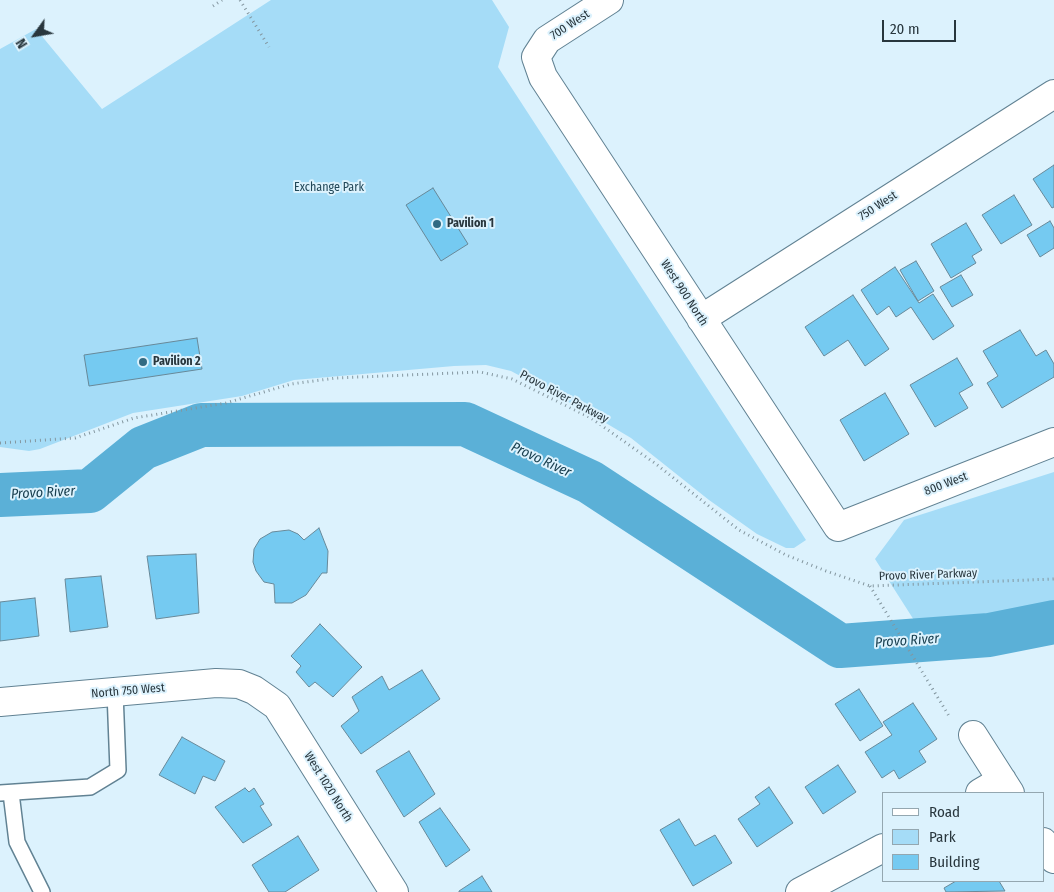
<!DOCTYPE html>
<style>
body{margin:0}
#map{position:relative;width:1054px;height:892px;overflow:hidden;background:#dcf2fd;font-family:"Fira Sans Condensed",sans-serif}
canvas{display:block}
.legend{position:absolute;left:882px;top:792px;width:162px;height:90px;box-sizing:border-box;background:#dcf2fd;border:1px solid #94a7b0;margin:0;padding:6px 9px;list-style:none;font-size:15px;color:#28363d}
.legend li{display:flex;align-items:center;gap:10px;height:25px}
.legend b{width:25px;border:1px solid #94a7b0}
.north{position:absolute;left:10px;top:10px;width:50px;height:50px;-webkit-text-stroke:4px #dcf2fd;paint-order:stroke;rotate:238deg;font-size:14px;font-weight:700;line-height:20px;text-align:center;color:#28363d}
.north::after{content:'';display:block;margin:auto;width:18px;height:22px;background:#28363d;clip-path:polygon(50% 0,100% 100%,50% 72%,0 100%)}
.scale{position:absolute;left:882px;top:20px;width:74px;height:22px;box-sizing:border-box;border:2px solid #28363d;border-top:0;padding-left:6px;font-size:15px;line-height:18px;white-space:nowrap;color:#28363d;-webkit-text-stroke:4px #dcf2fd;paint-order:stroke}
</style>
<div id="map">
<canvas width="1054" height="892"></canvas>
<ul class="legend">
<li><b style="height:6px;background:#fff"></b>Road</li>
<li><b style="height:14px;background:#a5dcf7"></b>Park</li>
<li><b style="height:14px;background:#75caf1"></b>Building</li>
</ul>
<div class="north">N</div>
<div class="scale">20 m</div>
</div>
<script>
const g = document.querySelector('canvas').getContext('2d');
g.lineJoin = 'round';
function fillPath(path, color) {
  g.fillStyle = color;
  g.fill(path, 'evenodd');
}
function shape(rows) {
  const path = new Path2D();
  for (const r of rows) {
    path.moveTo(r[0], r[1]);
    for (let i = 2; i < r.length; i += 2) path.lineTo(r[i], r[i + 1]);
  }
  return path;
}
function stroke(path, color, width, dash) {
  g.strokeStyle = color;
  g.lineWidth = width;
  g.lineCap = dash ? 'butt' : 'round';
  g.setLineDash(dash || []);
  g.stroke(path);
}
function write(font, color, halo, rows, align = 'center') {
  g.font = font + ' "Fira Sans Condensed",sans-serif';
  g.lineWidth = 4;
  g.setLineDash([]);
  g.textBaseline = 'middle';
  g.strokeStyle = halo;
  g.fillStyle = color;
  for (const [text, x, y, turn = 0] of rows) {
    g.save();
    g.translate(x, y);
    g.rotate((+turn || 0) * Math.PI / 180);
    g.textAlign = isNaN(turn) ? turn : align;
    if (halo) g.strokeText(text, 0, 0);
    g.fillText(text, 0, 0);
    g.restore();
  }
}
fillPath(shape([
 [271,0,492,0,509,27,498,67,806,540,794,548,786,548,757,534,709,500,631,438,589,413,511,371,486,365,454,366,294,380,242,396,133,413,40,449,29,451,0,447,0,49,36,29,102,109],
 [1054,472,1054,609,919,628,875,559,904,520]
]), '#a5dcf7');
stroke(shape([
 [0,495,90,491,143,448,201,425,465,424,590,482,840,646,989,635,1054,622]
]), '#5bb0d7', 44);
const building = shape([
 [1054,165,1054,207,1052,208,1033,179,1054,165],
 [433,188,468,244,441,261,406,205,433,188],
 [1014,195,1032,225,1001,244,982,215,1014,195],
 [1050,221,1054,228,1054,248,1040,257,1027,235,1050,221],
 [966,223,982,250,972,256,976,263,951,278,931,244,966,223],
 [916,261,934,291,918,301,900,270,916,261],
 [895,267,919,303,933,294,954,326,933,340,911,307,896,317,889,306,877,315,861,290,895,267],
 [961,275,973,295,952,307,940,287,961,275],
 [853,295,889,349,865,366,848,340,824,356,805,327,853,295],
 [1020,330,1036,356,1046,350,1054,364,1054,377,1002,408,987,383,998,376,983,351,1020,330],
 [197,338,202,369,89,386,84,355,197,338],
 [957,358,973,385,959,393,968,408,935,427,910,385,957,358],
 [885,393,909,434,864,461,840,420,885,393],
 [319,528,328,551,327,573,322,573,306,595,292,603,275,603,274,584,264,582,256,571,253,562,254,549,260,539,272,532,289,530,298,534,304,540,319,528],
 [196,554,199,613,156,619,147,556,196,554],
 [101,576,108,627,70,632,65,579,101,576],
 [35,598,39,636,0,641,0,602,35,598],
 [320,624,362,667,333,697,315,682,309,687,296,672,301,666,291,656,320,624],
 [422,670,440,699,361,754,341,726,359,711,352,697,382,676,389,690,422,670],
 [859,689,883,726,860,741,835,704,859,689],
 [913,703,937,739,919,751,926,762,899,779,894,770,882,778,865,752,892,735,883,722,913,703],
 [182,737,225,761,215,781,203,776,195,794,159,775,182,737],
 [409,751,435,794,404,817,376,771,409,751],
 [838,765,856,792,823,814,805,787,838,765],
 [769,787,793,823,757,847,738,819,760,804,755,797,769,787],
 [245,788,249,792,254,788,264,804,260,806,272,825,243,843,215,807,245,788],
 [440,808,470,850,446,867,419,822,440,808],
 [679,819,695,846,715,835,732,863,693,886,660,830,679,819],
 [298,836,319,870,285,892,269,892,252,865,298,836],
 [482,876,492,892,459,892,459,891,482,876],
 [956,881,999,881,1005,891,946,892,944,888,956,881]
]);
fillPath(building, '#75caf1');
stroke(building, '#688999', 1);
const service = shape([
 [0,793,90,787,118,770,115,692],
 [11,793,17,842,42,892]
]);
const minor = shape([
 [609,0,547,40,536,57,543,77,838,527,1054,442],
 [701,319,1054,94],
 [0,702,216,683,239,684,254,690,277,706,394,892],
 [973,735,1010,793],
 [980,793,1002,780],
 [1043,842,1054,859],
 [800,892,883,848]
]);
stroke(service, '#618293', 18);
stroke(minor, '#618293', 30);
stroke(shape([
 [240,0,269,47],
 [213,6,222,0],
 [0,443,75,438,134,418,226,403,291,384,336,378,480,372,512,379,591,418,656,464,739,530,786,555,826,571,870,586,1054,579],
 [870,586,949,716]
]), '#83969f', 3, [1, 4]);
stroke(service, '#fff', 15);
stroke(minor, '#fff', 28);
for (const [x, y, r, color] of [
 [437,224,5,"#316a83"],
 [143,362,5,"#316a83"]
]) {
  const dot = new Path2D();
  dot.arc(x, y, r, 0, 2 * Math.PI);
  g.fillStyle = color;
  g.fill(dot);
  stroke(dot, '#dcf2fd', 2);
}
write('12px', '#28363d', '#dcf2fd', [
 ["700 West",570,25,-33],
 ["750 West",878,206,-33],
 ["West 900 North",684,293,57],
 ["Provo River Parkway",564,397,28],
 ["800 West",946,484,-21],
 ["Provo River Parkway",928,575,-2],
 ["North 750 West",128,691,-5],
 ["West 1020 North",328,787,58]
]);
write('12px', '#214758', '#dcf2fd', [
 ["Exchange Park",329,188]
]);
write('bold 12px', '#28363d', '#dcf2fd', [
 ["Pavilion 1",447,224],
 ["Pavilion 2",153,362]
], 'left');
write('italic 14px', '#1a4050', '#dcf2fd', [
 ["Provo River",541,460,25],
 ["Provo River",43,493,-3],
 ["Provo River",907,641,-4]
]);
</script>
